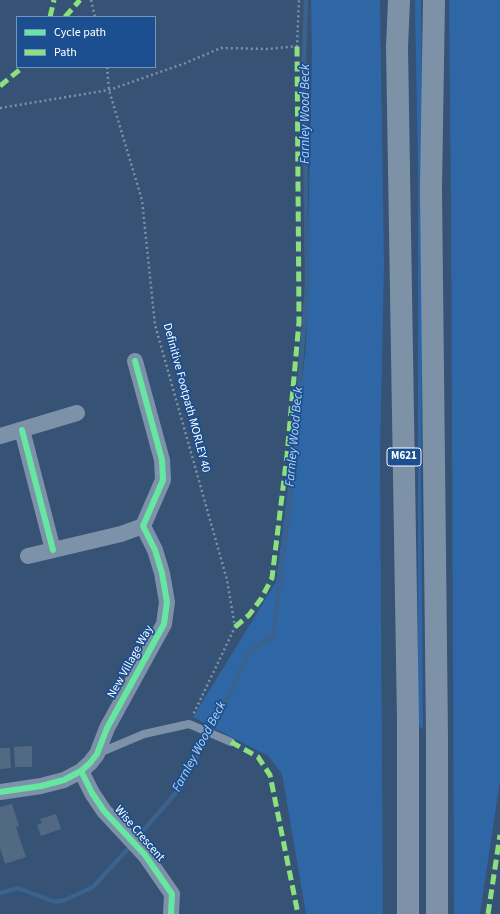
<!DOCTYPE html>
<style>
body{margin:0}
#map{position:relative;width:500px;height:914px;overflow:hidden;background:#365274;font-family:"Source Sans 3",sans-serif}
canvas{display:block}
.legend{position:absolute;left:16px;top:16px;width:140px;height:52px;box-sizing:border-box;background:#1b4f8f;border:1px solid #7695bc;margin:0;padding:5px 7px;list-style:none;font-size:12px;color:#fff}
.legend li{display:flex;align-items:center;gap:8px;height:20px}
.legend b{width:20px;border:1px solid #7695bc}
</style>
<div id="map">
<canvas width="500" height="914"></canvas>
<ul class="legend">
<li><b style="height:5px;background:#66e7a1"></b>Cycle path</li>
<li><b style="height:5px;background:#8de07e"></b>Path</li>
</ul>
</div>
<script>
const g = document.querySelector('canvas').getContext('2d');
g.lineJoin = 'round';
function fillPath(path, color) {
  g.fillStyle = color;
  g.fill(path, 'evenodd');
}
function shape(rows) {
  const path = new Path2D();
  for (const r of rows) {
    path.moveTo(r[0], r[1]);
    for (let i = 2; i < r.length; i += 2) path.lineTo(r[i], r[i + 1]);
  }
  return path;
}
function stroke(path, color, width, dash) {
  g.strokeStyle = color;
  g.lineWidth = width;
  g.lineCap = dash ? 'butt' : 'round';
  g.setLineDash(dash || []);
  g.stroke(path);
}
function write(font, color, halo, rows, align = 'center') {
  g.font = font + ' "Source Sans 3",sans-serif';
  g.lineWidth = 3.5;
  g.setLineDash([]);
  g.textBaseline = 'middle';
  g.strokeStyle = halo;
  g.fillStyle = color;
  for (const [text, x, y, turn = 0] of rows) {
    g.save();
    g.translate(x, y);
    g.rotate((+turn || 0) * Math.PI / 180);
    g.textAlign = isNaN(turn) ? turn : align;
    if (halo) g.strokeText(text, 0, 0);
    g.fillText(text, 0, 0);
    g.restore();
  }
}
fillPath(shape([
 [311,0,380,0,384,264,380,456,383,914,306,914,282,774,268,756,193,717,276,582,306,348,312,54],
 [415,0,421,0,423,179,421,482,423,729,418,726,418,174],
 [449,0,500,0,500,780,480,914,454,914,451,206]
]), '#2f66a5');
stroke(shape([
 [143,831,180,788,217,720,250,651,273,636,291,490,307,286,304,56,306,0],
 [0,893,18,888,55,902,65,900,93,887,127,850]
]), '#3b618d', 4.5);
fillPath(shape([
 [32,746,32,767,15,767,14,747],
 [0,748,10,748,11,768,0,769],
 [12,804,19,826,16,827,26,857,5,864,0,848,0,807],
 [56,814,61,829,41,836,37,825,42,823,40,819]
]), '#526984');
stroke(shape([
 [91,0,95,17],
 [107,67,109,90,142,200,155,325,227,580,235,627,193,715],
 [0,108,109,90,183,64,221,48,268,49,297,46,299,0]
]), '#7d92a8', 2.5, [2, 3]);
stroke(shape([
 [99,753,144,734,189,724,231,742]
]), '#7d92a8', 8);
stroke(shape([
 [22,430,53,550],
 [0,436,77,413],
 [28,556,121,534,143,526],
 [81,771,92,793,104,811,145,855,172,894,171,914],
 [0,792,41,786,64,780,81,771,90,763,97,754,107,728,164,624,167,602,162,573,155,550,143,526,163,480,162,460,135,361]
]), '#7d92a8', 16);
stroke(shape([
 [399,0,397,47,408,721,408,914],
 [434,0,431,189,437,736,437,914]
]), '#7e92a7', 22);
stroke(shape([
 [50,17,54,0],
 [65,17,80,0],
 [0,86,23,67],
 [235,627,249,615,261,599,272,578,287,455,299,322,297,46],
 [231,742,258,757,270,775,298,914],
 [488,914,500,835]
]), '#8de07e', 5, [10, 5]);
stroke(shape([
 [22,430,53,550],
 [81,771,92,793,104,811,145,855,172,894,171,914],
 [0,792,41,786,64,780,81,771,90,763,97,754,107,728,164,624,167,602,162,573,155,550,143,526,163,480,162,460,135,361]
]), '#66e7a1', 6);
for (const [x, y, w] of [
 [404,457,34]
]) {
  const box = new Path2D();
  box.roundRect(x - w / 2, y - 9, w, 18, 3);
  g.fillStyle = '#1b4f8f';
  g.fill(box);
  stroke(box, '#fff', 1);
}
write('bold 11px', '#fff', null, [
 ["M621",404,457]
]);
write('12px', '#fff', '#1b4f8f', [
 ["Definitive Footpath MORLEY 40",186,398,75],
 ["New Village Way",131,662,-61],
 ["Wise Crescent",139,834,49]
]);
write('italic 13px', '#b5d3f5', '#1b4f8f', [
 ["Farnley Wood Beck",306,114,-90],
 ["Farnley Wood Beck",295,437,-85],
 ["Farnley Wood Beck",200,747,-62]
]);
</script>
